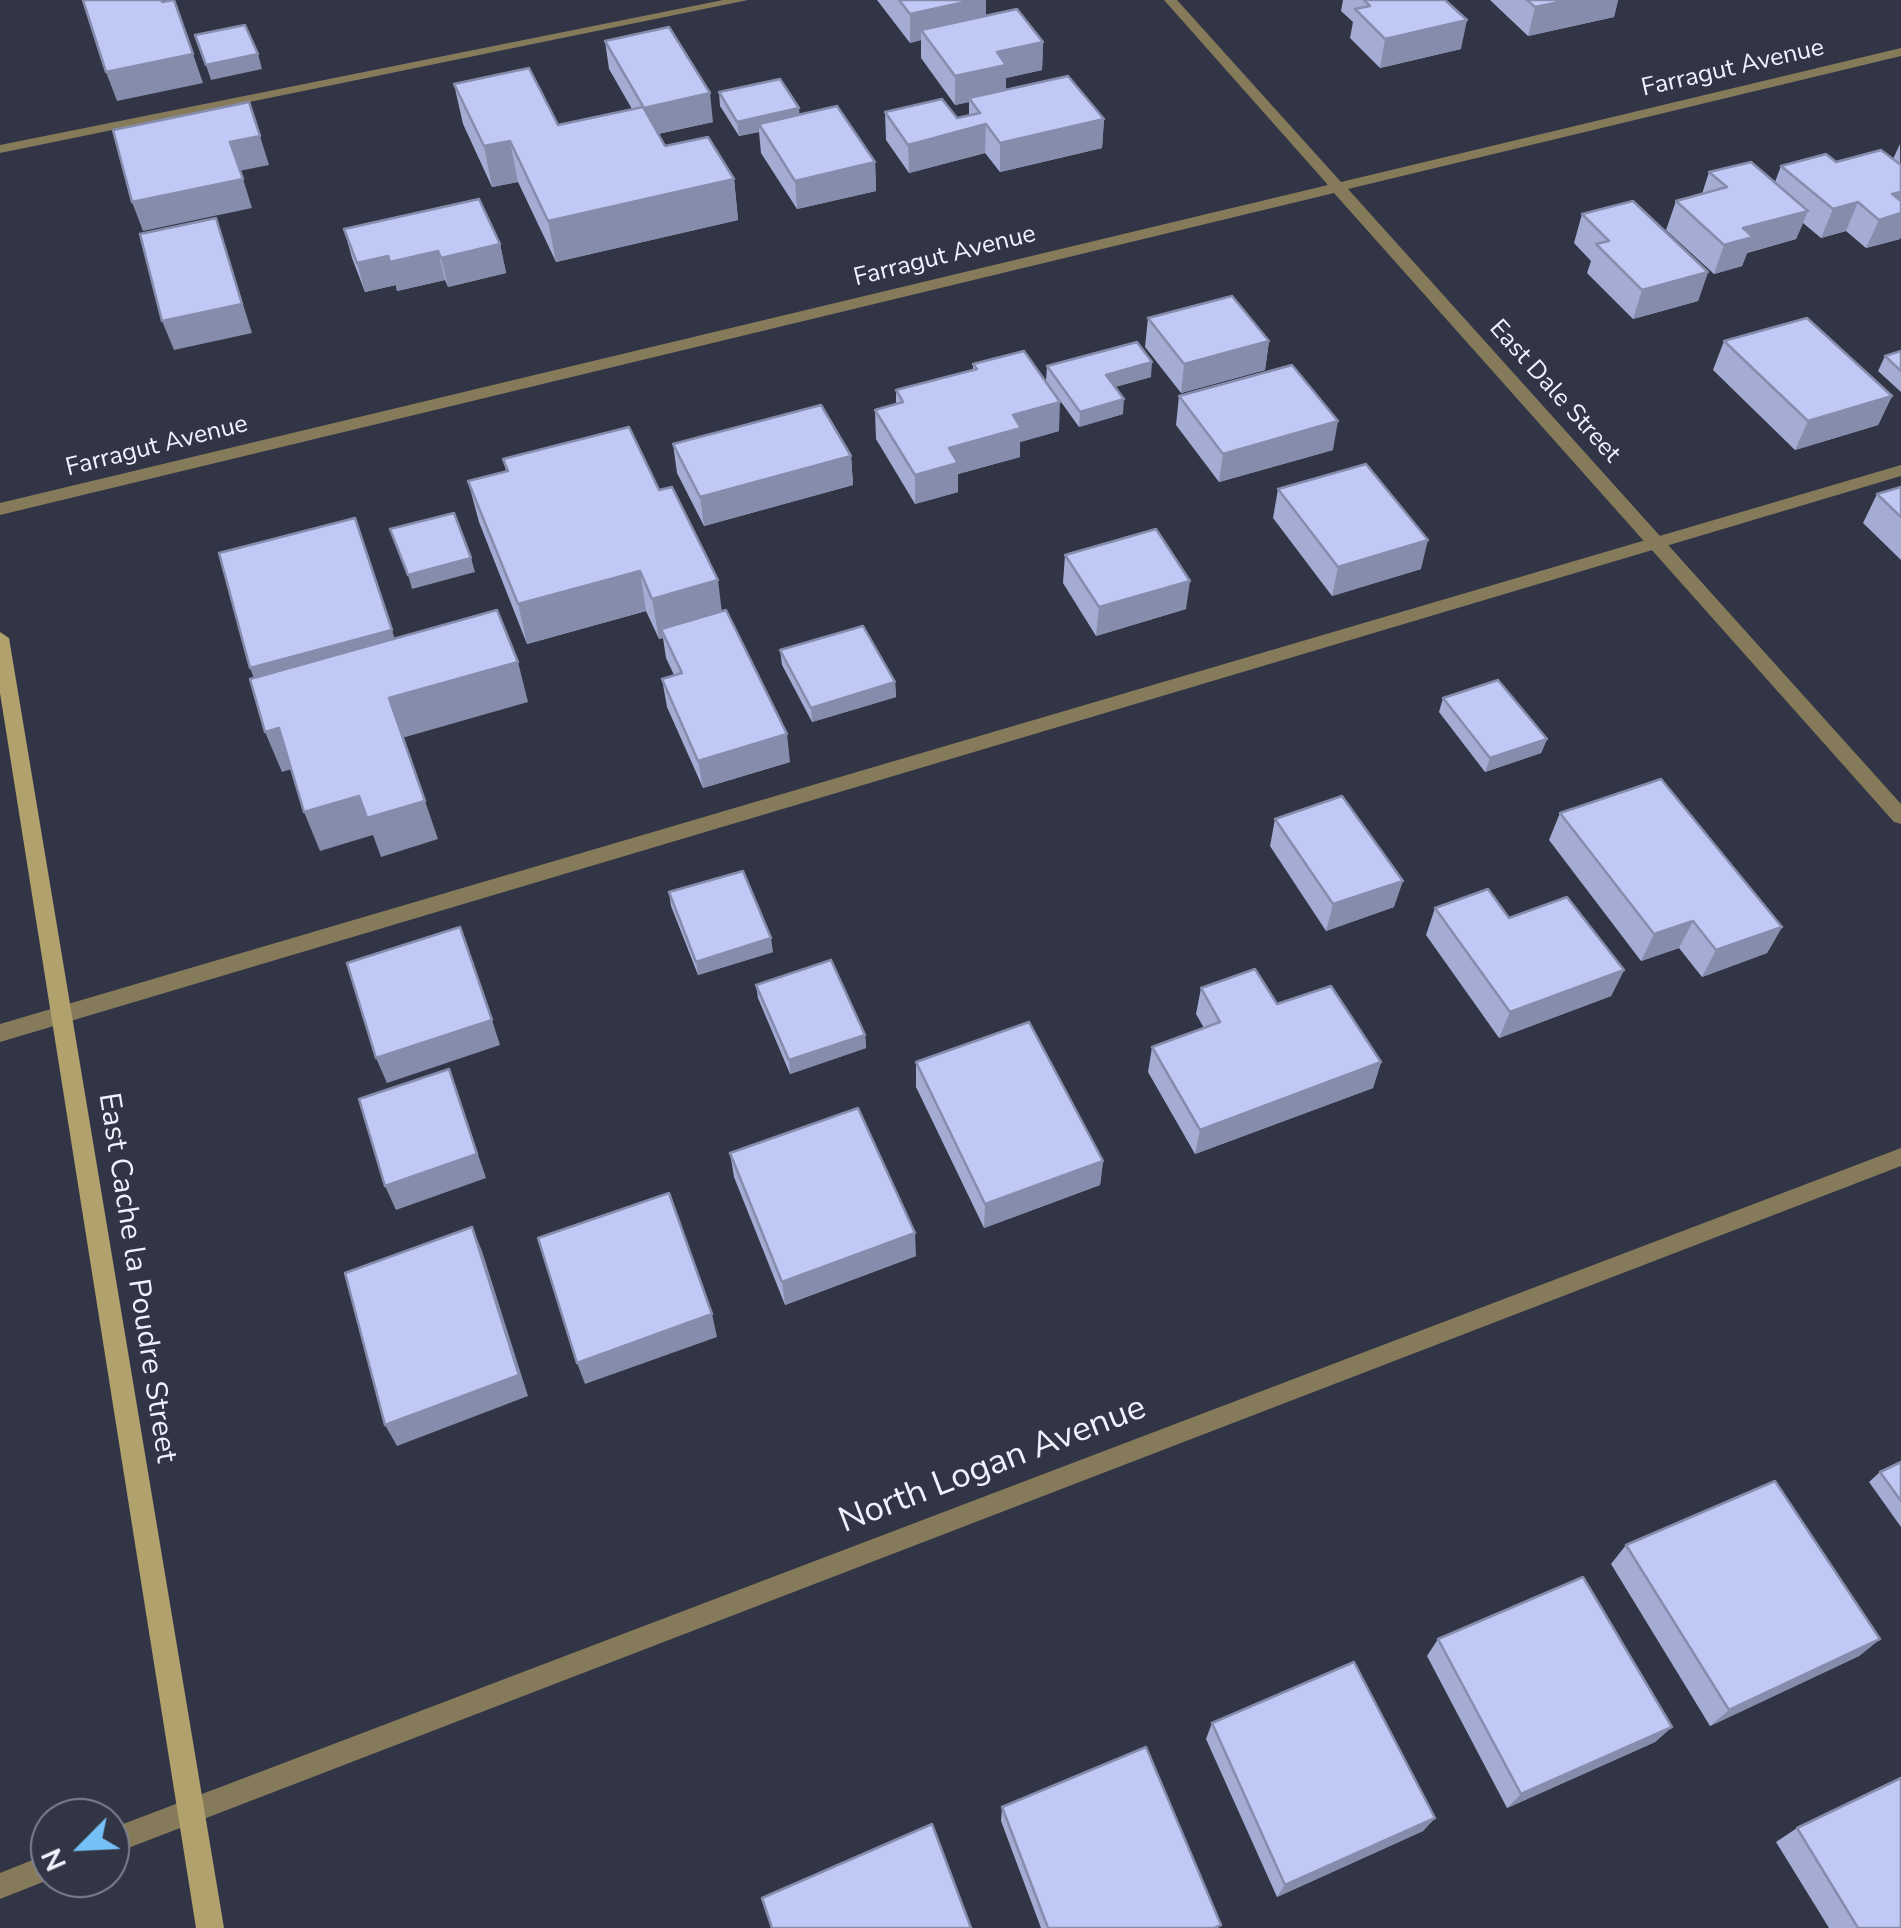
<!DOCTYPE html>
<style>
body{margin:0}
#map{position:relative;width:1901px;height:1928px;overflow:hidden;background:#323545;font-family:"Nunito Sans",sans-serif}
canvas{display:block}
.north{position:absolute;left:30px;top:1798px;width:100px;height:100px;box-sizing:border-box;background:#323545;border:2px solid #7e818f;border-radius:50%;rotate:246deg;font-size:28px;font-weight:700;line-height:40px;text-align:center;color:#eff2fd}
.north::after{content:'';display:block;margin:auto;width:35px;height:45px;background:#75c0f6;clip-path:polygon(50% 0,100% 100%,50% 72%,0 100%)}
</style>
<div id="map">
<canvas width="1901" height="1928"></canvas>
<div class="north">N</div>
</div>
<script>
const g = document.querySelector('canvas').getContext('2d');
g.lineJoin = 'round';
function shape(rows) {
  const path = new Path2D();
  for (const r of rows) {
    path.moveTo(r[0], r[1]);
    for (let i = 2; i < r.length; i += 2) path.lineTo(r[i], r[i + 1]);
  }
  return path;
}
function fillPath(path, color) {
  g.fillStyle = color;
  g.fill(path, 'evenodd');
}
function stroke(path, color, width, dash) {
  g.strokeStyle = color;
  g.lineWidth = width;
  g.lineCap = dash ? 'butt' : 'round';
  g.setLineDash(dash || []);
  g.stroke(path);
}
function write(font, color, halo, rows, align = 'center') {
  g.font = font + ' "Nunito Sans",sans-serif';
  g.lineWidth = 10;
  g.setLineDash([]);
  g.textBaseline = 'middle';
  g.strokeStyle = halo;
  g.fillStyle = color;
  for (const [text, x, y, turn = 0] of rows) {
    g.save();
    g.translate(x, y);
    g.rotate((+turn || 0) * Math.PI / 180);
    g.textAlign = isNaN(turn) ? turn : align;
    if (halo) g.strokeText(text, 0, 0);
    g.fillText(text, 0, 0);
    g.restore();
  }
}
fillPath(shape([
 [723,0,748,0,0,153,0,145,723,0],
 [1901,465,1901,476,0,1042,0,1024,1901,465]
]), '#857b5b');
fillPath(shape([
 [1164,0,1177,0,1341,182,1901,48,1901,56,1348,189,1901,804,1901,824,1894,822,1334,193,0,515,0,503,1328,185,1164,0],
 [1901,1148,1901,1166,110,1855,110,1829,1901,1148],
 [50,1853,50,1878,53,1878,0,1899,0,1873,50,1853]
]), '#857b5b');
fillPath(shape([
 [0,632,9,638,224,1928,196,1928,0,693,0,632]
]), '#b1a26d');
fillPath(shape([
 [877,0,986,0,986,16,1043,42,1042,70,1006,78,1006,90,1104,119,1102,148,1000,172,985,153,909,173,886,140,885,112,957,118,969,115,969,102,955,105,921,58,921,40,910,43],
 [1343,0,1445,0,1461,49,1380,68,1350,38,1353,22,1341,11],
 [1490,0,1618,0,1614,17,1528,36],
 [605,41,713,122,658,134,665,146,734,179,738,220,556,262,518,182,492,187,463,124,454,84,558,125,632,109,609,69],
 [719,92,799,115,875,162,876,191,797,209,761,153,759,132,739,136,720,106],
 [1900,144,1901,236,1900,239,1866,248,1846,231,1821,238,1803,223,1796,239,1747,253,1742,266,1714,274,1666,230,1676,201,1702,194,1709,172,1775,182,1781,166,1893,159],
 [1582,214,1708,272,1698,301,1633,319,1587,273,1591,261,1574,243],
 [344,229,500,244,506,273,448,287,445,280,397,291,396,285,365,292,352,258],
 [1148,318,1269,341,1265,370,1181,393,1145,347],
 [1724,341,1892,396,1878,425,1795,450,1713,370],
 [1901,351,1901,392,1878,371,1885,356],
 [973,364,1059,431,1020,442,1020,457,958,474,958,492,915,504,876,439,875,410,896,404,896,390,973,370],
 [1047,366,1151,377,1115,387,1123,414,1079,427,1046,381],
 [1179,396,1333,450,1219,482,1176,425],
 [673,444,851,456,853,485,704,526,677,473],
 [503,459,659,490,722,612,790,762,703,788,667,707,662,679,674,675,666,658,663,638,659,639,646,611,527,644,479,522,468,481,506,471],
 [1901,487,1901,560,1863,523,1877,494],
 [1278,489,1421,569,1332,596,1273,518],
 [1065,555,1186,609,1096,636,1063,583],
 [780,650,895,682,896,697,812,722,782,665],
 [1443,698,1547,739,1541,753,1485,772,1439,712],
 [1560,813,1782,927,1767,953,1702,977,1679,948,1641,961,1549,840],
 [1275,819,1394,907,1326,931,1270,846],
 [669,892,773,952,698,975,671,906],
 [1435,908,1509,918,1624,970,1611,996,1499,1038,1426,935],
 [756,985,865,1035,866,1048,790,1074,758,998],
 [1201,988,1277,1004,1381,1062,1373,1088,1195,1154,1148,1072,1152,1047,1204,1028,1196,1014],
 [916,1062,1103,1161,1100,1185,984,1228,916,1087],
 [730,1153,916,1256,785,1305,734,1177],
 [1901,1462,1901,1527,1869,1482,1880,1472],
 [1626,1545,1880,1639,1859,1656,1710,1726,1611,1564],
 [1438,1639,1672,1727,1655,1742,1507,1808,1427,1656],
 [1212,1723,1435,1818,1423,1831,1277,1897,1206,1739],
 [1002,1807,1219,1928,1041,1928,1001,1821],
 [1797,1828,1901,1928,1829,1928,1776,1842]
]), '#a5acd3');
fillPath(shape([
 [974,0,986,0,986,26,921,30,921,40,910,43,910,14],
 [1569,0,1618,0,1614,17,1528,36,1535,7],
 [1467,20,1461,49,1380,68,1385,39],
 [1043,42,1042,70,1006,78,1006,94,969,98,969,102,955,105,955,76,997,52],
 [193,54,203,83,117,101,106,72],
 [258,54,262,69,211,80,206,65],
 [710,93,713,122,648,136,644,108],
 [799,108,800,122,759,124,759,132,739,136,737,122],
 [1104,119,1102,148,1000,172,1000,143],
 [986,124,985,153,909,173,908,145],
 [260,136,269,165,239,171,230,142],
 [510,141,518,182,492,187,484,146],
 [875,162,876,191,797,209,795,181],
 [243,179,252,208,143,231,132,202],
 [734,179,738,220,556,262,548,221],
 [1901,192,1901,236,1900,239,1866,248,1879,220,1892,194],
 [1858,202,1846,231,1821,238,1833,209],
 [1808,211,1796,239,1747,253,1742,266,1714,274,1724,245,1743,228],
 [216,218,252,333,174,350,162,321],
 [500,244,506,273,448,287,441,258],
 [438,251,445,280,397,291,396,285,365,292,357,263,388,256],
 [1708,272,1698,301,1633,319,1642,290],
 [1269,341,1265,370,1181,393,1184,364],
 [1152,362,1151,377,1104,390,1106,375],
 [1892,396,1878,425,1795,450,1808,421],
 [1124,399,1123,414,1079,427,1080,412],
 [1060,402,1059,431,1020,442,1020,457,958,474,958,492,915,504,915,475,949,448,1013,415],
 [1338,421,1333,450,1219,482,1223,454],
 [851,456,853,485,704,526,700,497],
 [1428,540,1421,569,1332,596,1338,567],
 [471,558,475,572,412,589,408,575],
 [640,571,646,611,527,644,518,604],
 [718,580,723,621,661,629,663,638,659,639,652,599],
 [1190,581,1186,609,1096,636,1099,607],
 [392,630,401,658,261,696,250,668],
 [518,662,528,702,402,738,389,698],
 [895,682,896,697,812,722,811,708],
 [279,728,295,768,282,772,265,732],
 [787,734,790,762,703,788,698,761],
 [1547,739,1541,753,1485,772,1490,758],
 [359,796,425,801,438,839,381,857,373,835,320,851,304,812],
 [1403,881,1394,907,1326,931,1333,904],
 [1693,921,1679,948,1641,961,1654,934],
 [1782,927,1767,953,1702,977,1716,950],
 [771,938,773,952,698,975,696,962],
 [1624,970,1611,996,1499,1038,1510,1012],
 [492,1020,500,1045,387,1083,376,1058],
 [865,1035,866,1048,790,1074,789,1060],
 [1381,1062,1373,1088,1195,1154,1200,1130],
 [449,1069,486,1178,396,1210,385,1186],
 [1103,1161,1100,1185,984,1228,985,1204],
 [472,1227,482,1251,528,1396,397,1446,385,1425],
 [915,1233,916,1256,785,1305,782,1282],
 [712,1314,717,1337,585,1384,577,1363],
 [1880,1639,1859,1656,1710,1726,1729,1710],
 [1672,1727,1655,1742,1507,1808,1521,1794],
 [1435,1818,1423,1831,1277,1897,1285,1885]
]), '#868cac');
const building = shape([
 [83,0,162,0,162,2,174,0,193,54,106,72,83,0],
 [899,0,974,0,910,14,899,0],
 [1364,0,1445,0,1467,20,1385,39,1355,9,1370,6,1364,0],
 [1527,0,1569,0,1535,7,1527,0],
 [1017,9,1043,42,997,52,1006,65,955,76,921,30,1017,9],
 [245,25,258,54,206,65,195,35,245,25],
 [669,27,710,93,644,108,605,41,669,27],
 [529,68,558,125,643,107,665,146,708,137,734,179,548,221,510,141,484,146,454,84,529,68],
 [1068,76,1104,119,1000,143,986,124,908,145,885,112,942,99,957,118,980,113,969,98,1068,76],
 [780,79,799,108,737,122,719,92,780,79],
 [249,102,260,136,230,142,243,179,132,202,113,130,249,102],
 [837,106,875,162,795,181,759,124,837,106],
 [1881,150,1901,165,1901,192,1892,194,1901,201,1901,213,1879,220,1858,202,1833,209,1781,166,1826,154,1836,162,1881,150],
 [1751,162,1808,211,1743,228,1753,237,1724,245,1676,201,1727,187,1709,172,1751,162],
 [479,199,500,244,441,258,438,251,390,262,388,256,357,263,344,229,479,199],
 [1633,201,1708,272,1642,290,1596,244,1609,241,1582,214,1633,201],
 [216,218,242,304,162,321,140,234,216,218],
 [1232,296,1269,341,1184,364,1148,318,1232,296],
 [1807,318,1892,396,1808,421,1724,341,1807,318],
 [1137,342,1152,362,1106,375,1124,399,1080,412,1047,366,1137,342],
 [1024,351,1060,402,1013,415,1021,428,949,448,958,463,915,475,875,410,903,402,896,390,977,369,973,364,1024,351],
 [1901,351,1901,371,1885,356,1901,351],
 [1292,365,1338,421,1223,454,1179,396,1292,365],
 [821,405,851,456,700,497,673,444,821,405],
 [629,427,659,490,672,487,718,580,652,599,640,571,518,604,468,481,508,471,503,459,629,427],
 [1366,464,1428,540,1338,567,1278,489,1366,464],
 [1901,487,1901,517,1877,494,1901,487],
 [454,513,471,558,408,575,390,529,454,513],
 [355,518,392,630,250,668,219,553,355,518],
 [1156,529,1190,581,1099,607,1065,555,1156,529],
 [497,610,518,662,389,698,425,801,367,818,359,796,304,812,279,728,265,732,250,679,497,610],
 [726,610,787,734,698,761,662,679,682,673,661,629,726,610],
 [863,626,895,682,811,708,780,650,863,626],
 [1498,680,1547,739,1490,758,1443,698,1498,680],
 [1661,779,1782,927,1716,950,1693,921,1654,934,1560,813,1661,779],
 [1342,796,1403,881,1333,904,1275,819,1342,796],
 [743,871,771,938,696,962,669,892,743,871],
 [1488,889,1509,918,1567,897,1624,970,1510,1012,1435,908,1488,889],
 [460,927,492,1020,376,1058,347,963,460,927],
 [831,960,865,1035,789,1060,756,985,831,960],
 [1255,969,1277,1004,1331,986,1381,1062,1200,1130,1152,1047,1220,1022,1201,988,1255,969],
 [1029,1022,1103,1161,985,1204,916,1062,1029,1022],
 [449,1069,477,1154,385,1186,359,1099,449,1069],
 [858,1108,915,1233,782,1282,730,1153,858,1108],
 [669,1193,712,1314,577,1363,538,1238,669,1193],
 [472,1227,519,1375,385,1425,345,1273,472,1227],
 [1901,1462,1901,1501,1880,1472,1901,1462],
 [1775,1481,1880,1639,1729,1710,1626,1545,1775,1481],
 [1583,1577,1672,1727,1521,1794,1438,1639,1583,1577],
 [1354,1662,1435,1818,1285,1885,1212,1723,1354,1662],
 [1146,1747,1221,1925,1214,1928,1048,1928,1002,1807,1146,1747],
 [1901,1778,1901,1928,1858,1928,1797,1828,1901,1778],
 [932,1824,971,1928,772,1928,762,1898,932,1824]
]);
fillPath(building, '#c0c8f5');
stroke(building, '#868cac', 2.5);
write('25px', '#eff2fd', '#323545', [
 ["Farragut Avenue",1733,69,-13],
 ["Farragut Avenue",945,257,-14],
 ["East Dale Street",1554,392,48],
 ["Farragut Avenue",157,447,-14]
]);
write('30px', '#eff2fd', '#323545', [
 ["East Cache la Poudre Street",136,1278,81]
]);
write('35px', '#eff2fd', '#323545', [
 ["North Logan Avenue",993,1466,-21]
]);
</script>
